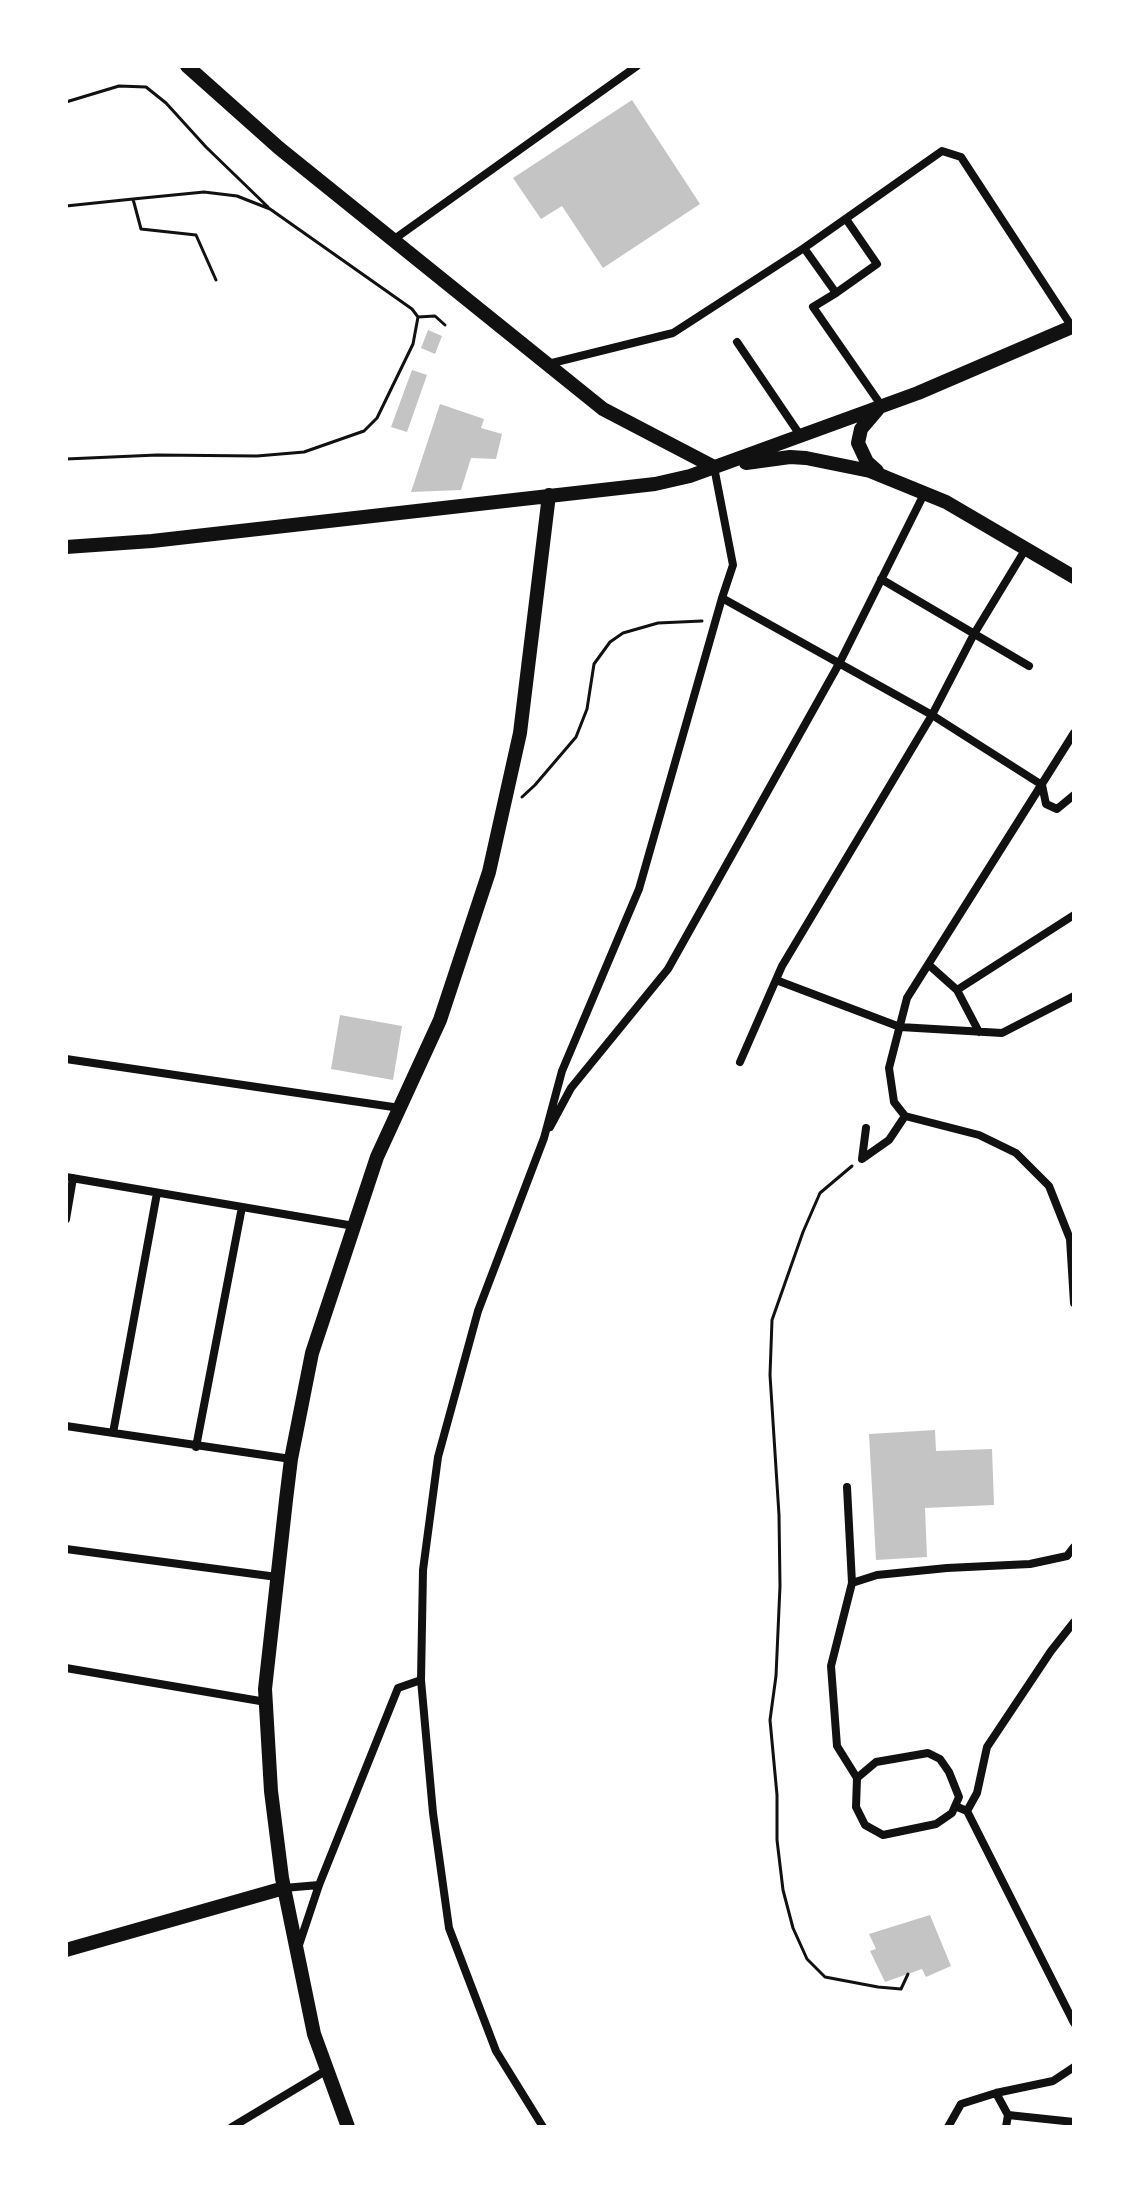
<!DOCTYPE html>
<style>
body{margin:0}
#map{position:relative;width:1140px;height:2193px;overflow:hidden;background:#fff;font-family:"Source Sans 3",sans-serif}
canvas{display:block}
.frame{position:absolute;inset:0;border:68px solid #fff;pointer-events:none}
</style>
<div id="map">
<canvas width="1140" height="2193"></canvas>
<div class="frame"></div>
</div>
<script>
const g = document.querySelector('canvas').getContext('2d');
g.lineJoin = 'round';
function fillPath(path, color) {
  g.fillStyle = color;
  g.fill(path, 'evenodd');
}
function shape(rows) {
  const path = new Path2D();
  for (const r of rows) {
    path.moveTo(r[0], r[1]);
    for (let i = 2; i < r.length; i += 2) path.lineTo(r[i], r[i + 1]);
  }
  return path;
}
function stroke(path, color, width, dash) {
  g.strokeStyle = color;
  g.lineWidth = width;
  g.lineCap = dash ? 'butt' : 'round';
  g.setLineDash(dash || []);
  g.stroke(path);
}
fillPath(shape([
 [632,100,700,204,603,268,562,206,541,219,513,178],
 [428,330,442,336,435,354,421,348],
 [412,370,427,375,407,432,391,427],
 [440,404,484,419,481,428,502,434,496,459,471,458,461,490,411,492],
 [340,1015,402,1026,393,1080,331,1069],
 [935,1430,936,1451,992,1449,994,1505,925,1508,927,1557,876,1560,869,1434],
 [930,1915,951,1966,926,1977,922,1969,885,1982,870,1951,876,1949,869,1934]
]), '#c4c4c4');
stroke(shape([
 [66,102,119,86,146,87,166,103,206,147,268,207],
 [66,206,133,199],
 [418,317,435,316,445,325],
 [66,459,157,455,257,456,304,452,364,431,377,418,413,344,418,317,412,309,270,209,237,196,204,192,133,199,141,229,196,235,216,280],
 [522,797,535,785,576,737,587,709,594,664,610,642,623,633,658,623,702,621],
 [852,1166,820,1193,803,1232,772,1320,770,1375,779,1515,780,1586,776,1676,770,1720,777,1795,777,1840,783,1890,793,1928,807,1959,825,1977,878,1987,901,1989,908,1974]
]), '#111', 3);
stroke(shape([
 [393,240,637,66],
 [804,248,836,293,877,264,846,219],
 [836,293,813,307,881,405],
 [737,342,800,435],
 [548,364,673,333,804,248,942,151,961,157,1072,327],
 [881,579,1029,666],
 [722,598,932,715,1042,785],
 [1074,733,907,998,889,1068,894,1102,905,1116,979,1135,1016,1153,1049,1186,1070,1239,1074,1303],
 [1042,785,1046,804,1057,809,1074,795],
 [929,965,957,990,979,1032],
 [776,980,900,1027,1002,1033,1074,996],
 [957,990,1074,915],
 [66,1059,400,1108],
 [740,1062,782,966,932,715,974,634,1025,550],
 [550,1127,571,1088,668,969,840,662,925,492],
 [866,1128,862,1159,889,1140,905,1116],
 [66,1177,354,1226],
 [66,1219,73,1178],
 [66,1426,291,1459],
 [113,1433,157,1193],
 [196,1447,242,1207],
 [847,1487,852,1583,877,1575,947,1568,1030,1564,1067,1556,1074,1547],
 [66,1549,277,1577],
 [852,1583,831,1666,837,1746,857,1778,856,1807,865,1825,883,1835,936,1824,952,1813,959,1797,949,1772,940,1759,928,1753,876,1762,857,1778],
 [66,1668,266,1702],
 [955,1806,967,1811,1074,2023],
 [967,1811,977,1793,987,1747,1051,1651,1074,1622],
 [284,1888,319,1885],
 [298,1948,319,1885,398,1688,421,1680],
 [996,2093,1008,2115],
 [232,2127,327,2070],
 [543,2127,496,2051,449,1928,433,1813,421,1680,423,1570,438,1457,478,1311,544,1138,562,1071,639,889,722,598,733,565,714,467],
 [948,2127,961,2104,996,2093,1053,2081,1074,2067],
 [1006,2127,1008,2115,1074,2122]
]), '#111', 8);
stroke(shape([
 [187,66,279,148,603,409,714,467],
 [746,463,790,457,806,458,870,471,946,502,1074,577],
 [877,471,867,462,858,443,861,429,878,409],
 [66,547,152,541,655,484,690,476,918,393,1074,326],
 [66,1950,284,1888],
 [348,2127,314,2034,282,1878,271,1791,265,1689,286,1500,291,1459,312,1353,377,1157,440,1020,489,872,520,733,549,495]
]), '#111', 14);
</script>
